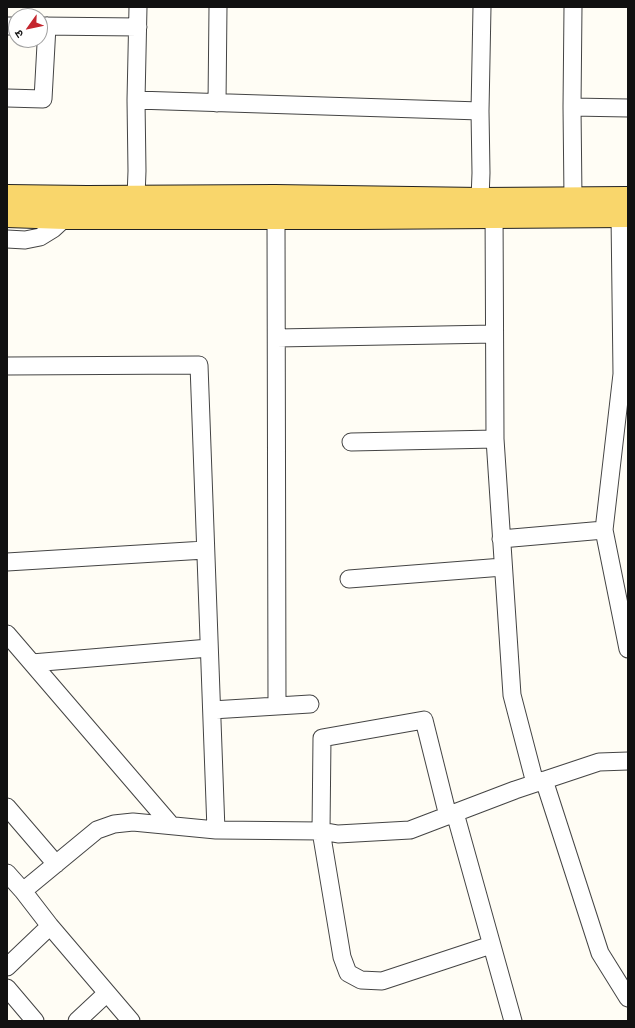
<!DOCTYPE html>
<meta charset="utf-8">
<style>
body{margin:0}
#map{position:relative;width:635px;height:1028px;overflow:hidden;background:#fffdf5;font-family:"IBM Plex Serif","Noto Sans Devanagari",serif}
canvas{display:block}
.frame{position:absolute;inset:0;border:8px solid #111;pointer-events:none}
.north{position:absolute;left:8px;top:8px;width:40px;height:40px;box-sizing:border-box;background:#fff;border:1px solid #a0a0a0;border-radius:50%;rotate:237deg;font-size:11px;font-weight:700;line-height:16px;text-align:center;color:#111}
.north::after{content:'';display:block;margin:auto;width:14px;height:18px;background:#c4262e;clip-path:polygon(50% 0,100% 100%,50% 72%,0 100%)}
</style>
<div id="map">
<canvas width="635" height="1028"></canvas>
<div class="frame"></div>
<div class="north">उ</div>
</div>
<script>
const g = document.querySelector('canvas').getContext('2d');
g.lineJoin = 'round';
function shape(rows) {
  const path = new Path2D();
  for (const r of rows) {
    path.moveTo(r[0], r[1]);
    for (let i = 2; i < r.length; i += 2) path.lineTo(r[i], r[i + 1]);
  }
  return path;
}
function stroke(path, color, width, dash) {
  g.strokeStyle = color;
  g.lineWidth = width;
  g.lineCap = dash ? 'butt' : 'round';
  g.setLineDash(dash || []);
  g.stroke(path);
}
const street = shape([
 [573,7,572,107,573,198],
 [7,26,16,26],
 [40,26,138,27],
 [7,98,43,99,47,26],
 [136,100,480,111],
 [217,103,218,7],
 [572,107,628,108],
 [136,197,137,171,136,100,138,7],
 [480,199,481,173,480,111,482,7],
 [494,205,495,439,512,695,535,783],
 [620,216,622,374,604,530,628,649],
 [276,218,277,706],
 [7,239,25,240,40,237,53,229,65,218],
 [277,338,494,334],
 [7,366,199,365,216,830],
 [351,442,495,439],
 [501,539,604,530],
 [7,562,205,550],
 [349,579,503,567],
 [7,634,171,825],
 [32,663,209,648],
 [212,710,310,704],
 [544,780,600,953,628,998],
 [7,807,56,864],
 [455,813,513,1021],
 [448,816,424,720,322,738,321,831,342,957,348,973,361,980,382,981,491,945],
 [7,873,23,891,50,926,131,1021],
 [23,891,97,830,114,824,133,822,216,830,321,831,338,834,410,830,515,790,599,762,628,761],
 [7,967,50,926],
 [7,988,35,1021],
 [77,1021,107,993]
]);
const primary = shape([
 [7,196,87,197,275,196,480,199,628,198],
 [7,216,65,218,358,218,628,216]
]);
stroke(street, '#444', 19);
stroke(primary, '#222', 24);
stroke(street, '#fff', 17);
stroke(primary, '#f9d66b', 22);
</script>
